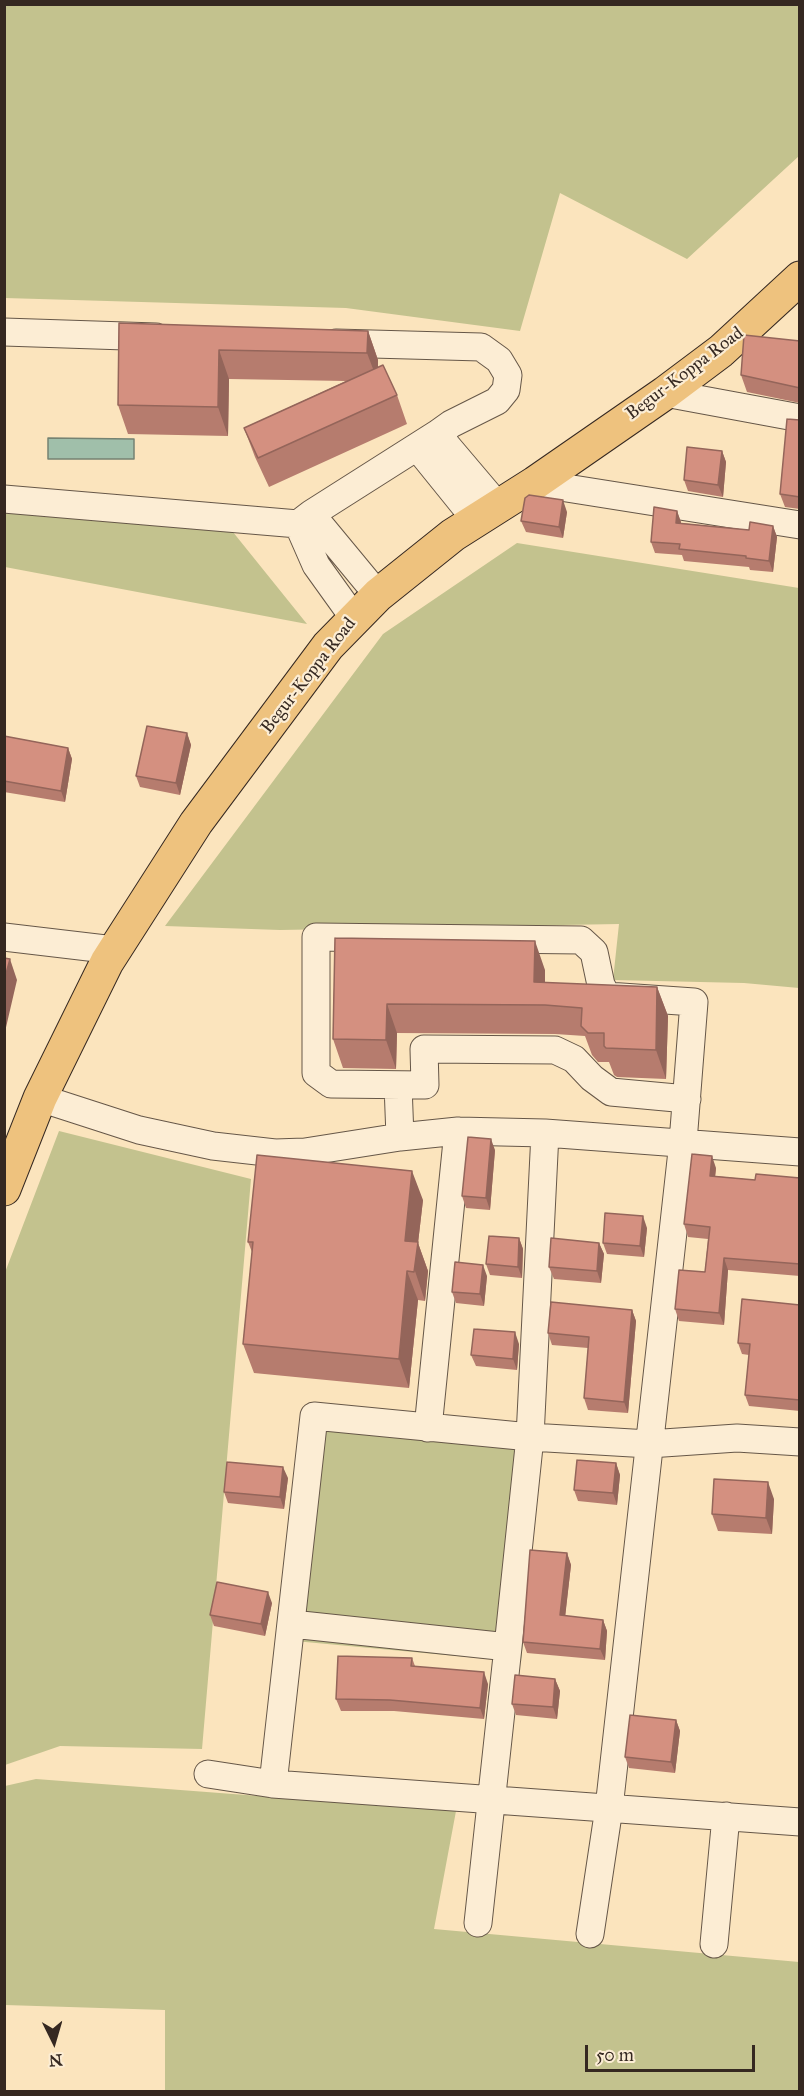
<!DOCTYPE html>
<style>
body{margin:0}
#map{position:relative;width:804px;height:2096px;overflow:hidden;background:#fbe4bd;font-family:"IM FELL Great Primer",serif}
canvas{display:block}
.frame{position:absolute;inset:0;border:6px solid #352821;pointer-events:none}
.north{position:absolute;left:24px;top:2012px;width:60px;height:60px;-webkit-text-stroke:4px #fcedd4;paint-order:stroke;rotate:175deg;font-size:16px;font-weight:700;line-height:24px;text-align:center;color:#352821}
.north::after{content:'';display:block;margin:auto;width:21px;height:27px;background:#352821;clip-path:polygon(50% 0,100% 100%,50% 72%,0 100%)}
.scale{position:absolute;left:585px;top:2045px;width:170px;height:27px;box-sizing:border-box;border:3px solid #352821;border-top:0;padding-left:8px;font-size:18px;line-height:21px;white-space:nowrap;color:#352821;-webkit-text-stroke:4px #fcedd4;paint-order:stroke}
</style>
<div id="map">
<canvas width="804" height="2096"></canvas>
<div class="frame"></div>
<div class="north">N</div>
<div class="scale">50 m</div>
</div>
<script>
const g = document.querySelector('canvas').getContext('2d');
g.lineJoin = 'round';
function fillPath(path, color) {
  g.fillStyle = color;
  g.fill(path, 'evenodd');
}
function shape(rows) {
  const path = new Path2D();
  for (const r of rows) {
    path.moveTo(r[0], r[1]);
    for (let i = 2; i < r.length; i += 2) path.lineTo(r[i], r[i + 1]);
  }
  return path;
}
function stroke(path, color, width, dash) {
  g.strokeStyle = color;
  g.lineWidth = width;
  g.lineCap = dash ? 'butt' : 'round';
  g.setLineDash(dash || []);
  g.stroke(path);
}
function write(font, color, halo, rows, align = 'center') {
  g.font = font + ' "IM FELL Great Primer",serif';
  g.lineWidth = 4.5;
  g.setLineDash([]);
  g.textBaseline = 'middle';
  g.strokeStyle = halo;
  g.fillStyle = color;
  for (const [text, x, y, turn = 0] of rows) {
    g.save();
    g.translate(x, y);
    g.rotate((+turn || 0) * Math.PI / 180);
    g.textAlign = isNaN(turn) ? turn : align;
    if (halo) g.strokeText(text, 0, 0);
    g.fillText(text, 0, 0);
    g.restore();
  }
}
fillPath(shape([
 [5,4,799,5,799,156,687,259,560,193,520,331,346,308,5,298],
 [5,498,212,506,307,624,5,567],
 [517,543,799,588,799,988,744,983,613,980,619,924,280,930,165,926,383,634],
 [59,1131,251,1179,202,1749,60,1746,5,1765,4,1275],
 [308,1406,544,1429,521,1662,284,1640],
 [36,1779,456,1811,434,1929,799,1962,799,2091,165,2091,165,2010,5,2005,5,1786]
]), '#c3c28e');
const water = shape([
 [48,438,134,439,134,459,48,459,48,438]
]);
fillPath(water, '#a0bfaa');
stroke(water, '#758373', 1.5);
const minor = shape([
 [4,332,156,337],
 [336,343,481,347,499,360,508,375,506,390,497,401,451,424,437,434,498,506],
 [665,393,800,418],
 [417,447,476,520],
 [535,483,800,525],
 [4,499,298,524,311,514,378,595],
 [311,514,437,434],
 [298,524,316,565,354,618],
 [4,937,114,950],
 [398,1085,400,1137],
 [40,1098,139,1130,213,1146,275,1153,305,1152,400,1137,458,1131,545,1133,800,1152],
 [428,1428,458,1131],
 [292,1624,508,1647,530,1437,545,1133],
 [208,1774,273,1784,800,1822],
 [273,1784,314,1416,530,1437,649,1444,737,1438,800,1442],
 [478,1923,508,1647],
 [590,1934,609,1808,683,1142,694,1002,607,996,601,985,594,952,581,940,316,937,316,1073,331,1084,425,1085,424,1049,555,1050,574,1059,592,1078,611,1092,687,1099],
 [714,1944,726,1816]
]);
const major = shape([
 [4,1189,40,1098,107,962,196,823,328,646,378,595,453,535,535,483,665,393,721,351,800,278]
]);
stroke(minor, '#665748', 29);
stroke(major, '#352821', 35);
stroke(minor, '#fcedd4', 27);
stroke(major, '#eec27e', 33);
fillPath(shape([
 [119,323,368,331,378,360,378,367,397,395,407,424,269,487,255,457,244,428,346,381,229,379,228,436,128,434,118,405],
 [800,341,800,403,747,392,741,375],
 [800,420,800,509,785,507,780,494],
 [722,451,726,462,723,497,688,491,684,480],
 [677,511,681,523,749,530,773,526,777,537,773,572,750,570,749,567,684,561,682,555,655,553,651,542],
 [567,512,563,538,526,532,521,521],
 [187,733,191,745,180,795,140,787,136,776],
 [4,736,68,748,72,759,65,802,4,792],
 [335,938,545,970,545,983,657,987,668,1016,666,1079,617,1077,614,1075,609,1062,598,1062,592,1055,585,1036,555,1034,397,1033,396,1069,343,1068,333,1039],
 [495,1150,490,1210,466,1208,462,1196],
 [716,1168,715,1176,755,1180,800,1178,800,1276,728,1270,724,1325,679,1321,675,1309,705,1272,708,1239,688,1237,684,1224],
 [423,1200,418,1243,428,1271,425,1301,418,1300,409,1388,254,1373,243,1344,252,1252,248,1242],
 [647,1228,644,1257,607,1254,603,1243],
 [519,1238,523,1249,522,1278,490,1275,486,1264],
 [599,1243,604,1254,601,1283,554,1279,549,1267],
 [487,1276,484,1306,456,1303,452,1292],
 [800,1305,800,1411,749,1406,745,1395,749,1355,742,1354,738,1343],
 [632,1310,636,1321,628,1413,588,1410,584,1398,588,1348,552,1345,548,1333],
 [519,1344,517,1370,476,1366,471,1355],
 [616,1463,620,1475,617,1505,578,1501,574,1490],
 [288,1478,284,1509,228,1503,224,1492],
 [774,1499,772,1534,718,1531,712,1514],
 [567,1553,571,1565,565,1616,603,1620,607,1631,605,1660,527,1653,523,1642],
 [272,1603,265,1636,214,1626,210,1615],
 [412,1658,415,1666,488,1684,484,1719,394,1711,341,1711,336,1699],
 [555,1679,560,1691,557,1719,516,1715,512,1704],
 [676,1720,680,1731,675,1773,629,1768,625,1757]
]), '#b67c6e');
fillPath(shape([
 [368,331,378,360,378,382,367,353],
 [219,350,229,379,228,436,218,407],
 [722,451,726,462,723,497,718,485],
 [563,500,567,512,563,538,559,527],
 [677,511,681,522,680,534,676,523],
 [773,526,777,537,773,572,769,561],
 [187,733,191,745,180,795,176,783],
 [68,748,72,759,65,802,61,791],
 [535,941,545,970,545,1005,534,982],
 [10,959,17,980,4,1036,4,981],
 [657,987,668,1016,666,1079,656,1050],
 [387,1004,397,1033,396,1069,386,1040],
 [491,1139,495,1150,490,1210,486,1198],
 [712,1156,716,1168,714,1188,710,1176],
 [412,1171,423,1200,418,1243,428,1271,425,1301,405,1241],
 [643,1216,647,1228,644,1257,640,1246],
 [519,1238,523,1249,522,1278,518,1267],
 [599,1243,604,1254,601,1283,597,1271],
 [724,1258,728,1270,724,1325,719,1313],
 [483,1265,487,1276,484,1306,480,1294],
 [407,1271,418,1300,409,1388,399,1359],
 [632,1310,636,1321,628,1413,624,1402],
 [515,1332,519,1344,517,1370,513,1359],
 [616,1463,620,1475,617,1505,613,1493],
 [283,1467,288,1478,284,1509,280,1497],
 [768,1482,774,1499,772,1534,766,1518],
 [567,1553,571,1565,564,1627,560,1615],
 [268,1592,272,1603,265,1636,261,1624],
 [603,1620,607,1631,605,1660,600,1649],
 [484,1672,488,1684,484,1719,480,1708],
 [555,1679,560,1691,557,1719,553,1707],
 [676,1720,680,1731,675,1773,671,1762]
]), '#94655a');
const building = shape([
 [119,323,368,331,367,353,219,350,218,407,118,405,119,323],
 [744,335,800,341,800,388,741,375,744,335],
 [383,365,397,395,258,458,244,428,383,365],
 [787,419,800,420,800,497,780,494,787,419],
 [687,447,722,451,718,485,684,480,687,447],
 [529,495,563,500,559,527,521,521,525,498,529,495],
 [654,507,677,511,676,523,749,530,750,522,773,526,769,561,746,558,746,556,679,549,680,544,651,542,654,507],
 [147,726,187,733,176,783,136,776,147,726],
 [4,736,68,748,61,791,4,781,4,736],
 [335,938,535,941,534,982,657,987,656,1050,606,1048,604,1046,604,1033,588,1033,581,1026,582,1008,545,1005,387,1004,386,1040,333,1039,335,938],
 [4,958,10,959,4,981,4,958],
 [468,1137,491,1139,486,1198,462,1196,468,1137],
 [692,1154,712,1156,710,1176,755,1180,756,1174,800,1178,800,1264,724,1258,719,1313,675,1309,679,1270,705,1272,710,1227,684,1224,692,1154],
 [257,1155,412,1171,405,1241,418,1242,414,1272,407,1271,399,1359,243,1344,253,1242,248,1242,257,1155],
 [605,1213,643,1216,640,1246,603,1243,605,1213],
 [489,1236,519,1238,518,1267,486,1264,489,1236],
 [551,1238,599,1243,597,1271,549,1267,551,1238],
 [455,1262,483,1265,480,1294,452,1292,455,1262],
 [742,1299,800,1305,800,1400,745,1395,750,1344,738,1343,742,1299],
 [551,1302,632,1310,624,1402,584,1398,589,1337,548,1333,551,1302],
 [474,1329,515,1332,513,1359,471,1355,474,1329],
 [577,1460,616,1463,613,1493,574,1490,577,1460],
 [227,1462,283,1467,280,1497,224,1492,227,1462],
 [714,1479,768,1482,766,1518,712,1514,714,1479],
 [530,1550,567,1553,560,1615,603,1620,600,1649,523,1642,530,1550],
 [217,1582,268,1592,261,1624,210,1615,217,1582],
 [338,1656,412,1658,411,1666,484,1672,480,1708,390,1700,336,1699,338,1656],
 [515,1675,555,1679,553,1707,512,1704,515,1675],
 [630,1715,676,1720,671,1762,625,1757,630,1715]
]);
fillPath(building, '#d49080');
stroke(building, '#94655a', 1.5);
write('18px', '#352821', '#fcedd4', [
 ["Begur-Koppa Road",685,374,-37],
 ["Begur-Koppa Road",309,676,-52]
]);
</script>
